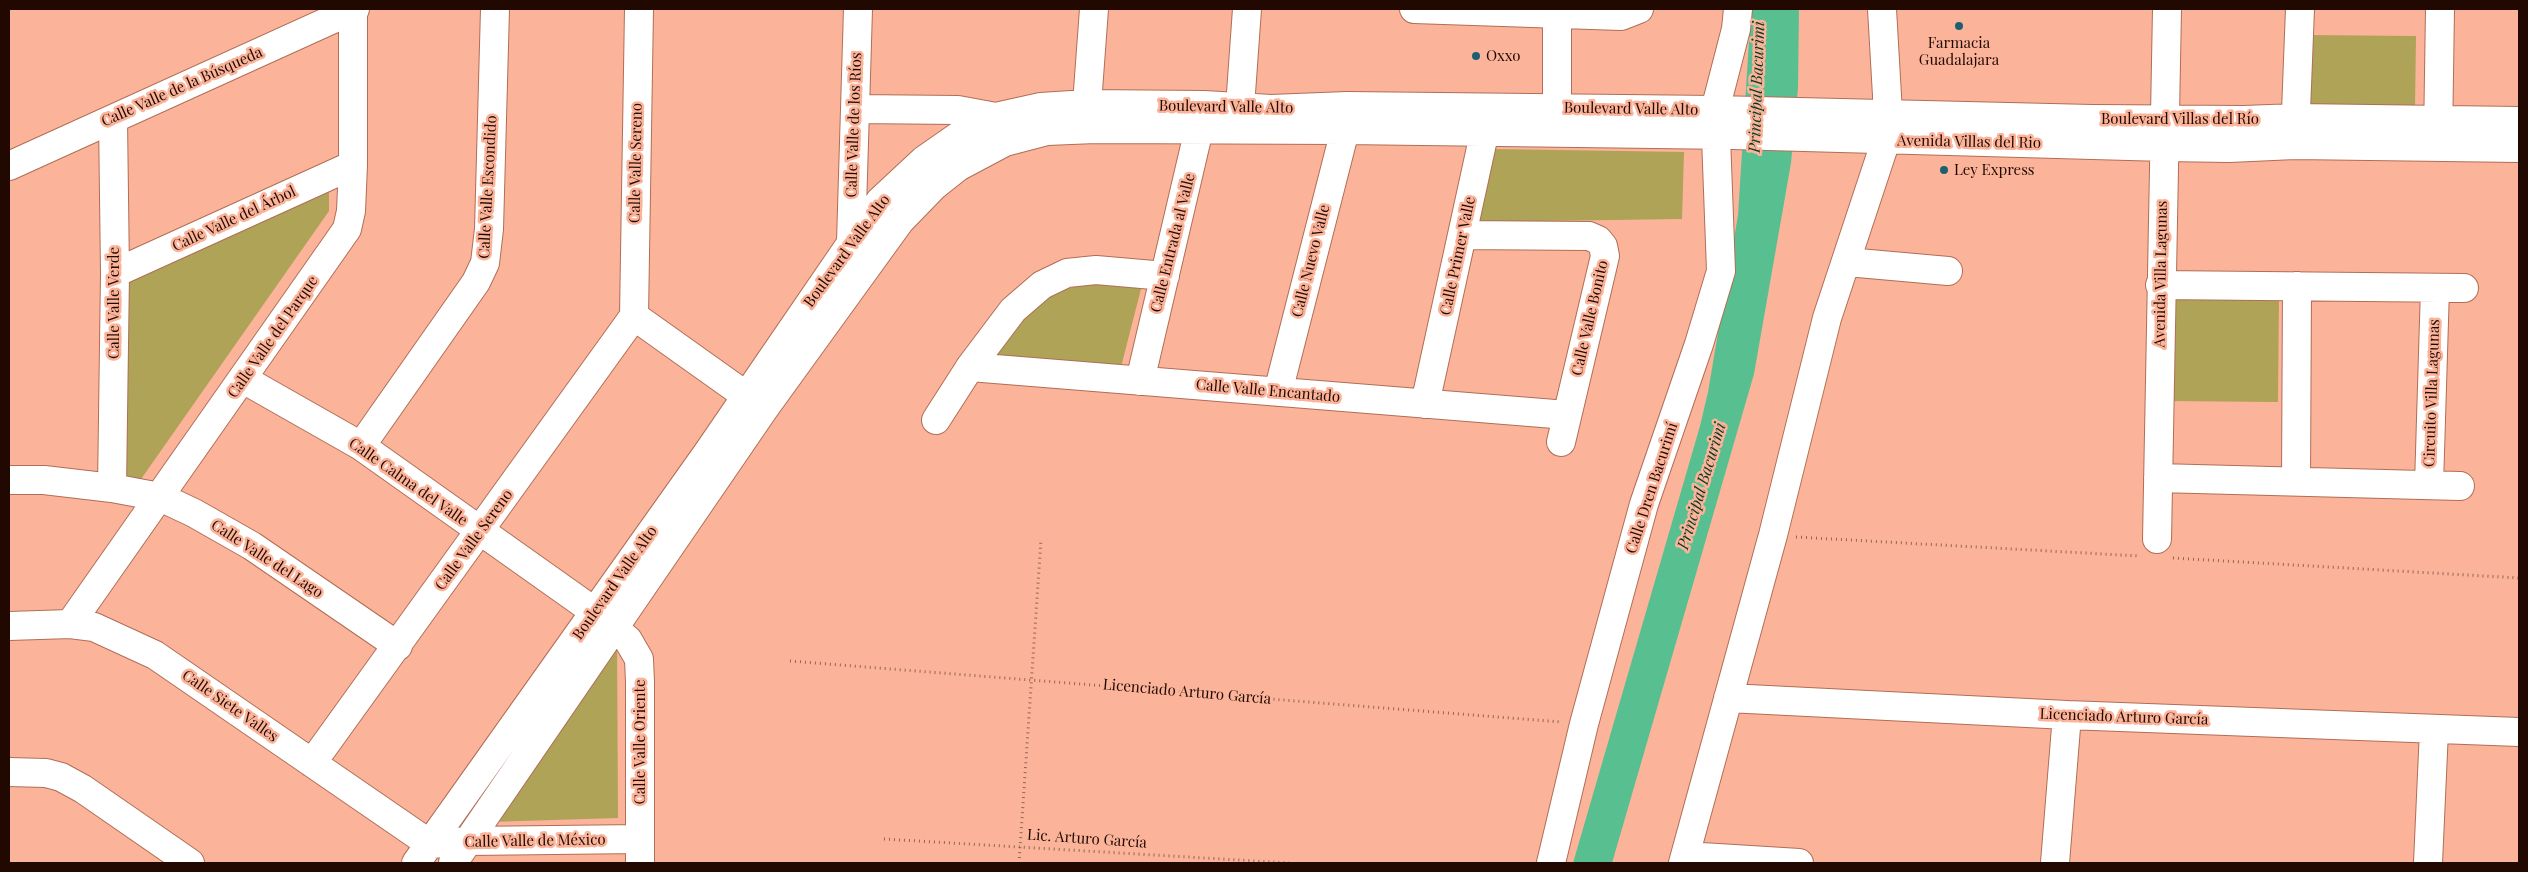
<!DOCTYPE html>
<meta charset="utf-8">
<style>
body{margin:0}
#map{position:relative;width:2528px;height:872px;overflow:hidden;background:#fbb49a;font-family:"Playfair Display",serif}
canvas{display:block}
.frame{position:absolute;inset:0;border:10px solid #210902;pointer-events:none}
</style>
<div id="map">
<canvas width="2528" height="872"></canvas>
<div class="frame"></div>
</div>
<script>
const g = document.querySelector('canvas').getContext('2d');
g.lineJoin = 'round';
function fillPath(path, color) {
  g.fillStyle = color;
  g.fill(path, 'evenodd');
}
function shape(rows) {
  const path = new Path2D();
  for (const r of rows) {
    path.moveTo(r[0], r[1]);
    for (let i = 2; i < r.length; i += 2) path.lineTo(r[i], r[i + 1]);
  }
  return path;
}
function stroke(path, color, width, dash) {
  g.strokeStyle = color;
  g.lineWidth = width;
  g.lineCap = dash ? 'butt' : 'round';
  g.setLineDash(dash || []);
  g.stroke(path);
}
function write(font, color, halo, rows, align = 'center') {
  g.font = font + ' "Playfair Display",serif';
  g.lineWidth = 5;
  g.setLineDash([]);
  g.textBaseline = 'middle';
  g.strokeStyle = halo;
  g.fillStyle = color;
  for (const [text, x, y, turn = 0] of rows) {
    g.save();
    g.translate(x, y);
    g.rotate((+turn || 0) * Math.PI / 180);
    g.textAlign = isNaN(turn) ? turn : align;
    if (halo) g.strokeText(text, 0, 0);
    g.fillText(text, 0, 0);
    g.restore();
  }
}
fillPath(shape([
 [2304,35,2416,36,2415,108,2303,107],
 [1493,149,1684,152,1682,219,1475,222],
 [329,188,329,211,139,482,116,476,113,284],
 [1093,282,1142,285,1121,367,987,355,1016,315,1051,293],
 [2166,296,2279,297,2278,402,2165,401],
 [617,637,618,818,489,822]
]), '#aea356');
fillPath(shape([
 [1751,9,1799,9,1798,88,1791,163,1754,374,1612,863,1573,863,1700,426,1708,392,1738,215]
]), '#58c090');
const minor = shape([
 [1414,9,1621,16,1639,9],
 [1557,14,1557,108],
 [1087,104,1094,9],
 [1240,107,1247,9],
 [855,109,958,110,996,117],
 [2295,137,2300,9],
 [2438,139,2440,9],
 [9,166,355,9],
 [1462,235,1589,236,1598,240,1603,246,1605,256,1561,442],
 [851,242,858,9],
 [1847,262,1948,271],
 [115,273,353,165],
 [2160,285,2464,288],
 [634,316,759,405],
 [970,367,1567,415],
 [243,379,361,446,595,612,628,640,639,659,640,682,640,863],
 [1140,381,1203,112],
 [1278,392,1345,130],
 [1425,404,1488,116],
 [936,420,970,367,1013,310,1042,285,1067,273,1096,270,1165,276],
 [361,446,476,282,485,263,489,229,495,9],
 [2158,478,2460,486],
 [9,480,44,480,112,488,160,497,194,513,252,546,398,646],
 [2296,481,2297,286],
 [2429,485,2435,288],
 [112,488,115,273,113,119],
 [2157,539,2167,9],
 [70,624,347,229,351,211,353,165,353,9],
 [9,626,70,624,94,627,155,655,430,844,468,841,640,839],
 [1728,698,2067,715,2519,732],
 [312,763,634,316,639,9],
 [9,772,46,773,61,777,83,789,190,863],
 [1685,856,1799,863],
 [416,863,708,452,880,201,924,160,957,137,996,117,1041,107,1087,104,1204,105,1271,109,1347,106,1715,110,2092,119,2244,120,2296,118,2519,121],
 [453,863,764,409,900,221,934,186,958,167,1005,142,1047,131,1095,129,1345,130,1732,135,2165,147,2229,148,2295,145,2519,148],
 [1551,863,1584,724,1644,504,1699,344,1721,271,1715,110,1736,29,1738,9],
 [1683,863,1773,535,1827,318,1886,140,1888,113,1882,9],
 [2055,863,2067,715],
 [2428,863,2434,730]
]);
stroke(minor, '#b06e56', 30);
stroke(shape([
 [1796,537,2139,556],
 [2173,558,2519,578],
 [790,661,1561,722],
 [884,839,1289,863],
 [1019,863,1041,540]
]), '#956453', 3, [1, 4]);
stroke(minor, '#fff', 28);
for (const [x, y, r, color] of [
 [1959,26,5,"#1c5f72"],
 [1476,56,5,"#1c5f72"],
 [1944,170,5,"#1c5f72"]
]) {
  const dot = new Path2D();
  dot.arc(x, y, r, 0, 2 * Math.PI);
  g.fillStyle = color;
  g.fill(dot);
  stroke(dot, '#fbb49a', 2);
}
write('15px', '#210902', '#fbb49a', [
 ["Farmacia",1959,43,"center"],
 ["Guadalajara",1959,60,"center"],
 ["Oxxo",1486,56],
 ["Ley Express",1954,170]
], 'left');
write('15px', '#210902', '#fbb49a', [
 ["Calle Valle de la Búsqueda",182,87,-24],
 ["Boulevard Valle Alto",1226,107,1],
 ["Boulevard Valle Alto",1631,109,1],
 ["Boulevard Villas del Río",2180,119],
 ["Calle Valle de los Ríos",854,125,-88],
 ["Avenida Villas del Rio",1969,142,1],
 ["Calle Valle Sereno",636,163,-89],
 ["Calle Valle Escondido",488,187,-87],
 ["Calle Valle del Árbol",234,219,-25],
 ["Calle Entrada al Valle",1173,243,-76],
 ["Boulevard Valle Alto",847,251,-54],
 ["Calle Primer Valle",1458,256,-78],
 ["Calle Nuevo Valle",1311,261,-76],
 ["Avenida Villa Lagunas",2161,274,-89],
 ["Calle Valle Verde",114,303,-90],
 ["Calle Valle Bonito",1590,318,-77],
 ["Calle Valle del Parque",273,337,-55],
 ["Calle Valle Encantado",1268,391,5],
 ["Circuito Villa Lagunas",2432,393,-88],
 ["Calle Calma del Valle",408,482,35],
 ["Calle Dren Bacurimí",1652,488,-72],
 ["Calle Valle Sereno",474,540,-54],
 ["Calle Valle del Lago",267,559,33],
 ["Boulevard Valle Alto",615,583,-55],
 ["Licenciado Arturo García",1187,692,5],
 ["Calle Siete Valles",230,706,35],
 ["Licenciado Arturo García",2124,717,2],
 ["Calle Valle Oriente",640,742,-90],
 ["Lic. Arturo García",1087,839,4],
 ["Calle Valle de México",535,841,-1]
]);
write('italic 16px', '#083723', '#fbb49a', [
 ["Principal Bacurimi",1757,87,-88],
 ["Principal Bacurimi",1702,486,-73]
]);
</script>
